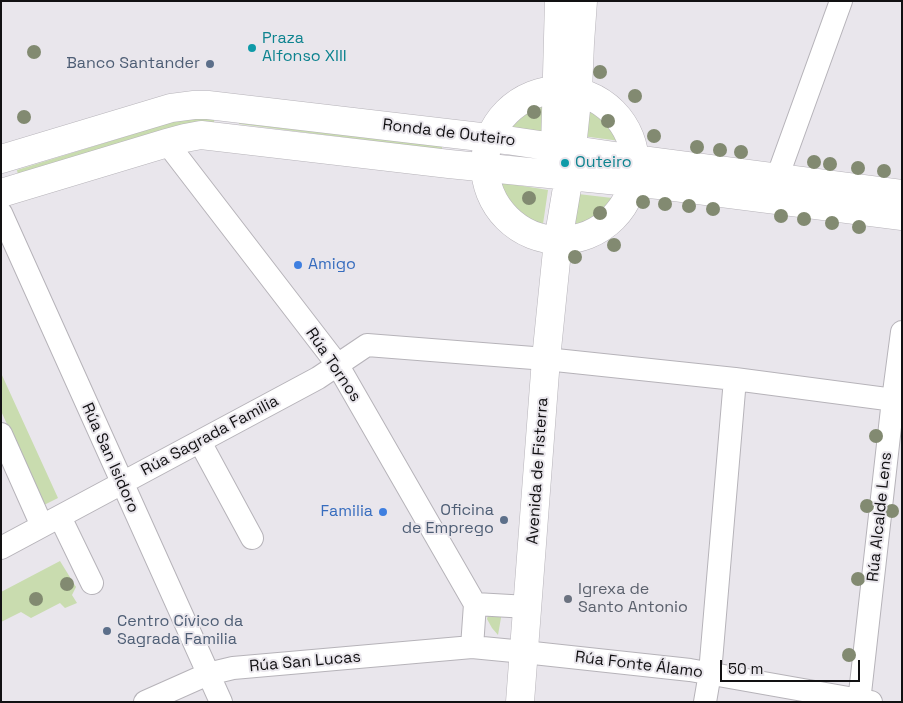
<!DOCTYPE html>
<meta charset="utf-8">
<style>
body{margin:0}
#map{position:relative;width:903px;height:703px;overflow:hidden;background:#e9e6ec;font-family:"Space Grotesk",sans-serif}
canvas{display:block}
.frame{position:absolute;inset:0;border:2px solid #121113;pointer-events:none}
.scale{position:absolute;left:720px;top:660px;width:140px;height:22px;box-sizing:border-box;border:2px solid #121113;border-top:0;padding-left:6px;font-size:15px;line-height:18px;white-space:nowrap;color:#121113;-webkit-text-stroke:4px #e9e6ec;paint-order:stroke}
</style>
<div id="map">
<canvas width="903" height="703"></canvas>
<div class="frame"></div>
<div class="scale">50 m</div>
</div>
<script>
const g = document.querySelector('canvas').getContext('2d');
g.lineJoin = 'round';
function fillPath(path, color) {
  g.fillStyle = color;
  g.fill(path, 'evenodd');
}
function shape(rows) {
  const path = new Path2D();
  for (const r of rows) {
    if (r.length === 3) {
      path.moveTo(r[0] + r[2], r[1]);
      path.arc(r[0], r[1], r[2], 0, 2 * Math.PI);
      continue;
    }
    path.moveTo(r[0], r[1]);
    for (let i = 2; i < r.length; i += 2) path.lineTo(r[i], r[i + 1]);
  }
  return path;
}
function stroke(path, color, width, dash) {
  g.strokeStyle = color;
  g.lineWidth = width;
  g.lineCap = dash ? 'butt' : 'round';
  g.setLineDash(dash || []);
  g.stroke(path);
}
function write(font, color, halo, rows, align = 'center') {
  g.font = font + ' "Space Grotesk",sans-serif';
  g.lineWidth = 4;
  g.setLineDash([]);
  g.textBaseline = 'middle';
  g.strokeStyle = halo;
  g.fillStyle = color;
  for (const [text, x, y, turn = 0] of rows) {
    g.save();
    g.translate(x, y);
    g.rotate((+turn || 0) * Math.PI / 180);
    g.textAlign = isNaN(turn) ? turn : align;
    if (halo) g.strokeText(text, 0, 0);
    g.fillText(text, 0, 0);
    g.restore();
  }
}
fillPath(shape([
 [551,97,549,133,507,127,516,115,526,107,539,100],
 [587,101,602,109,613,120,622,131,628,142,582,136],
 [215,116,214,122,194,122,18,175,17,170,175,121],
 [239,120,442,145,442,150,239,124],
 [498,182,548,190,543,224,536,224,528,221,516,212,504,197],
 [578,194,621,199,613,211,603,219,590,226,575,229],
 [1,373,58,498,44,505,1,411],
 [60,561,76,587,72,595,77,603,65,608,60,603,31,618,21,612,1,622,1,592],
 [502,612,498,635,492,628,487,619,488,615]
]), '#c9dcaf');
const street = shape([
 [167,143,337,364,475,604],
 [777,178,841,1],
 [1,213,221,702],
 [1,434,42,526],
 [200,442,252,538],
 [60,517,92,583],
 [1,548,318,378,367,345,546,359,735,379,902,401],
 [528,607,475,604,472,647,524,652,690,670,871,702],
 [145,702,208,674,233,668,472,647],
 [705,702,710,673,735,379],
 [859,702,893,400,902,332]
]);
const secondary = shape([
 [560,165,75],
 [555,149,559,1],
 [1,159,171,108,194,105,208,105,506,140,635,159,902,194],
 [1,193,167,143,185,138,201,135,449,164,659,185,902,216],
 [520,702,546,359,558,241,569,176,578,91,580,43,583,1]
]);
stroke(street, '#b6b3b9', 24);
stroke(secondary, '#b6b3b9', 29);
stroke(street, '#fff', 22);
stroke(secondary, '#fff', 28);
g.fillStyle = '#828a71';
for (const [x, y] of [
 [34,52],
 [600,72],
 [635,96],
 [534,112],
 [24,117],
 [608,121],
 [654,136],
 [697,147],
 [720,150],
 [741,152],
 [814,162],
 [830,164],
 [858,168],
 [884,171],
 [529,198],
 [643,202],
 [665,204],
 [689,206],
 [713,209],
 [600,213],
 [781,216],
 [804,219],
 [832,223],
 [859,227],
 [614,245],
 [575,257],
 [876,436],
 [867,506],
 [892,511],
 [858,579],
 [67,584],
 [36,599],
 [849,655]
]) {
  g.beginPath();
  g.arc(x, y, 7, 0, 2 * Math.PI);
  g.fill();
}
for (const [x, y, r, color] of [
 [252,48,5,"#0f9aa8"],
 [210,64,5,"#5c6f8a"],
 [565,163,5,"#0f9aa8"],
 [298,265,5,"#3f7fe0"],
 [383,512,5,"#3f7fe0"],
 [504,520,5,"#5c6f8a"],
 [568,599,5,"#6b7280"],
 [107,631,5,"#5c6f8a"]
]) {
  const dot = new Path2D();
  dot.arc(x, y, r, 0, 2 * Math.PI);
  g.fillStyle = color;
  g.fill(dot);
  stroke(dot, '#e9e6ec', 2);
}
write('16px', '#0d838f', '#e9e6ec', [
 ["Praza",262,39],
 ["Alfonso XIII",262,57],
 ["Outeiro",575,163]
], 'left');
write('16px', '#4e5e75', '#e9e6ec', [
 ["Banco Santander",200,64],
 ["Oficina",494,511],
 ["de Emprego",494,529],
 ["Centro Cívico da",117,622,"left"],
 ["Sagrada Familia",117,640,"left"]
], 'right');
write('16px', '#121113', '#e9e6ec', [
 ["Ronda de Outeiro",449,133,7],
 ["Rúa Tornos",333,365,56],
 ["Rúa Sagrada Familia",210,436,-28],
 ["Rúa San Isidoro",110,458,66],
 ["Avenida de Fisterra",538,471,-86],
 ["Rúa Alcalde Lens",880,517,-84],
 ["Rúa San Lucas",305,662,-5],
 ["Rúa Fonte Álamo",639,665,7]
]);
write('16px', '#366cbe', '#e9e6ec', [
 ["Amigo",308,265],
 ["Familia",373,512,"right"]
], 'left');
write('16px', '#5b616d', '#e9e6ec', [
 ["Igrexa de",578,590],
 ["Santo Antonio",578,608]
], 'left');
</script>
